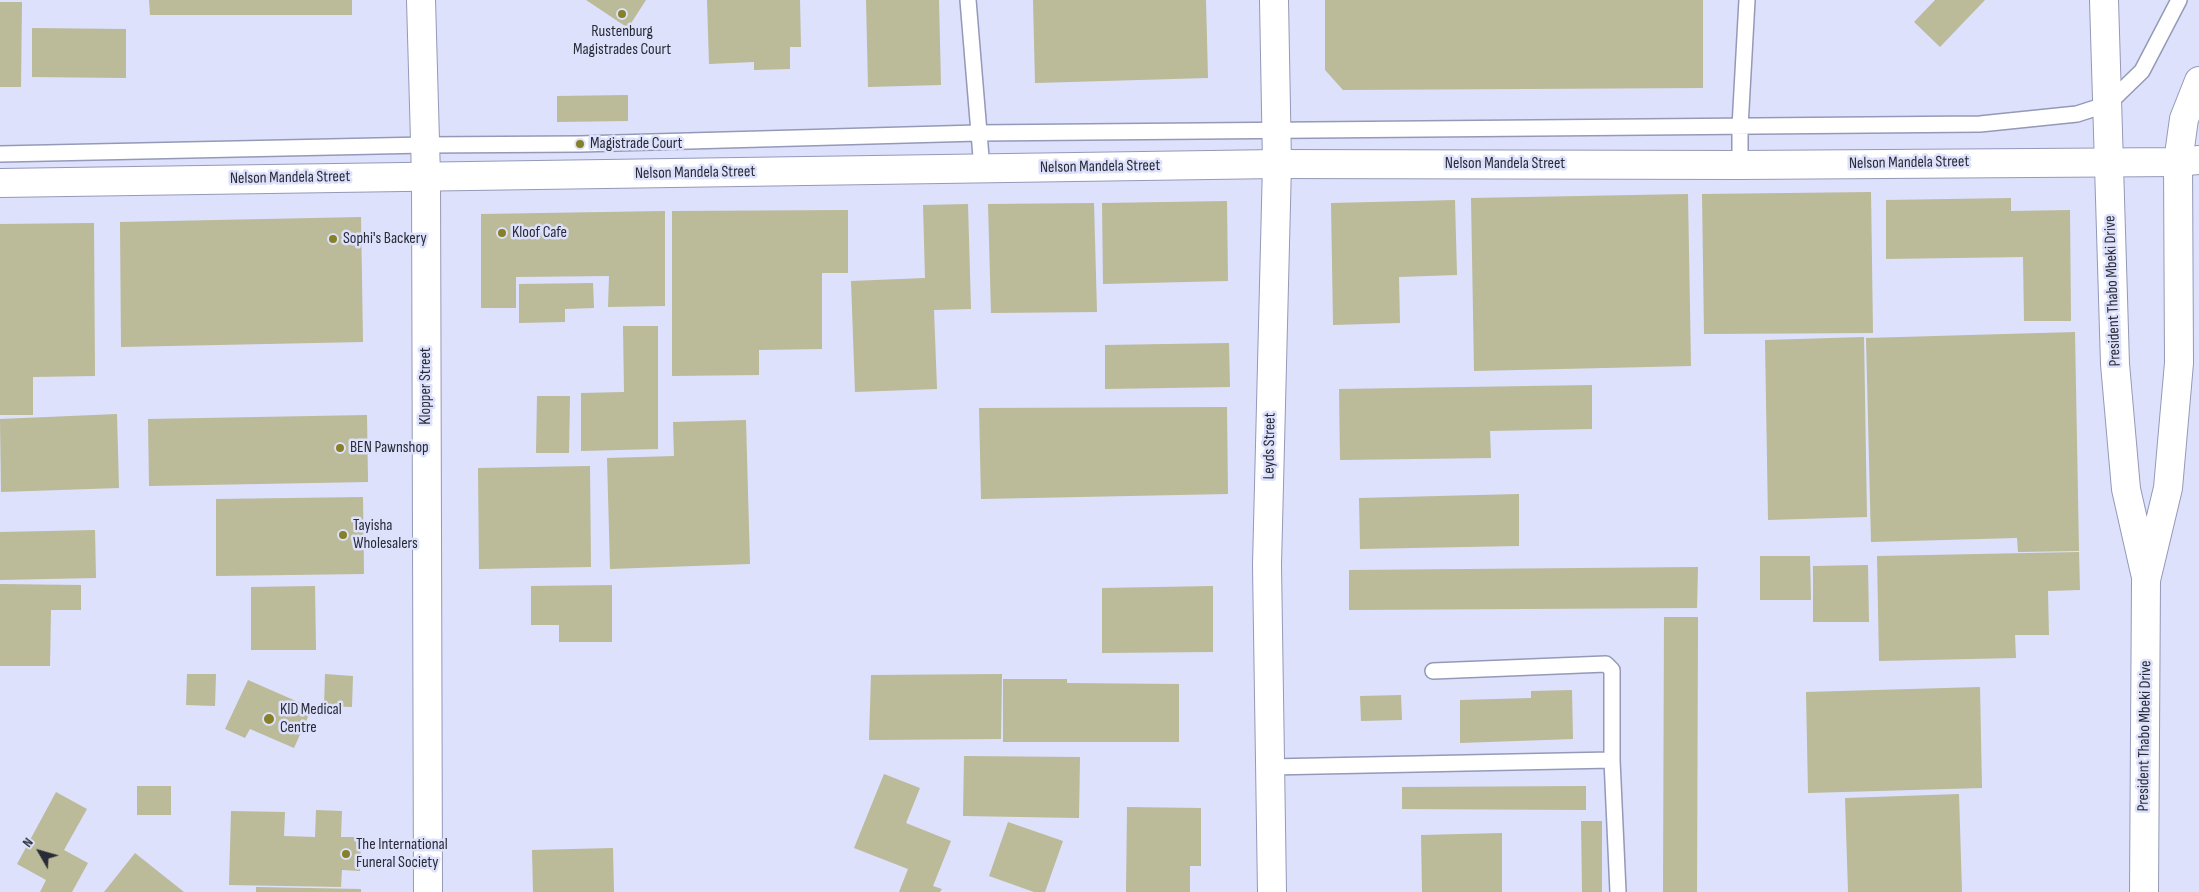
<!DOCTYPE html>
<style>
body{margin:0}
#map{position:relative;width:2199px;height:892px;overflow:hidden;background:#dde1fb;font-family:"Sofia Sans Condensed",sans-serif}
canvas{display:block}
.north{position:absolute;left:15px;top:827px;width:50px;height:50px;-webkit-text-stroke:4px #dde1fb;paint-order:stroke;rotate:308deg;font-size:14px;font-weight:700;line-height:20px;text-align:center;color:#292b37}
.north::after{content:'';display:block;margin:auto;width:18px;height:22px;background:#292b37;clip-path:polygon(50% 0,100% 100%,50% 72%,0 100%)}
</style>
<div id="map">
<canvas width="2199" height="892"></canvas>
<div class="north">N</div>
</div>
<script>
const g = document.querySelector('canvas').getContext('2d');
g.lineJoin = 'round';
function fillPath(path, color) {
  g.fillStyle = color;
  g.fill(path, 'evenodd');
}
function shape(rows) {
  const path = new Path2D();
  for (const r of rows) {
    path.moveTo(r[0], r[1]);
    for (let i = 2; i < r.length; i += 2) path.lineTo(r[i], r[i + 1]);
  }
  return path;
}
function stroke(path, color, width, dash) {
  g.strokeStyle = color;
  g.lineWidth = width;
  g.lineCap = dash ? 'butt' : 'round';
  g.setLineDash(dash || []);
  g.stroke(path);
}
function write(font, color, halo, rows, align = 'center') {
  g.font = font + ' "Sofia Sans Condensed",sans-serif';
  g.lineWidth = 5;
  g.setLineDash([]);
  g.textBaseline = 'middle';
  g.strokeStyle = halo;
  g.fillStyle = color;
  for (const [text, x, y, turn = 0] of rows) {
    g.save();
    g.translate(x, y);
    g.rotate((+turn || 0) * Math.PI / 180);
    g.textAlign = isNaN(turn) ? turn : align;
    if (halo) g.strokeText(text, 0, 0);
    g.fillText(text, 0, 0);
    g.restore();
  }
}
fillPath(shape([
 [149,0,352,0,352,15,150,15],
 [586,0,646,0,628,28],
 [707,0,800,0,801,47,790,47,790,69,754,70,754,62,709,64],
 [866,0,939,0,941,85,868,87],
 [1033,0,1206,0,1208,78,1035,83],
 [1325,0,1703,0,1703,88,1343,90,1325,70],
 [1935,0,1985,0,1940,47,1914,22],
 [0,2,22,2,21,87,0,87],
 [32,28,126,29,126,78,32,77],
 [628,95,628,121,557,122,557,96],
 [1871,192,1873,333,1704,334,1702,194],
 [1688,194,1691,366,1474,371,1471,198],
 [2011,198,2011,211,2070,210,2071,321,2024,321,2023,257,1886,259,1886,200],
 [1455,200,1457,275,1399,277,1400,323,1333,325,1331,203],
 [1227,201,1228,281,1103,284,1102,203],
 [1094,203,1097,312,991,313,988,204],
 [968,204,971,309,934,310,937,389,855,392,851,281,925,278,923,205],
 [848,210,848,273,822,273,822,349,759,350,759,375,672,376,672,211],
 [665,211,665,306,608,307,609,276,516,277,516,308,481,308,481,214],
 [361,217,363,342,121,347,120,222],
 [94,223,95,376,33,377,33,415,0,415,0,224],
 [593,283,594,308,565,309,565,322,519,323,519,284],
 [623,326,658,326,658,449,581,451,581,393,624,392],
 [2075,332,2079,551,2018,552,2017,538,1871,542,1866,338],
 [1864,337,1867,517,1768,520,1765,340],
 [1229,343,1230,387,1105,389,1105,345],
 [1592,385,1592,429,1490,431,1491,458,1340,460,1339,389],
 [537,396,570,396,569,453,536,453],
 [1227,407,1228,494,981,499,979,408],
 [117,414,119,488,1,492,0,419],
 [367,415,368,482,149,486,148,419],
 [746,420,750,564,610,569,607,458,674,456,673,422],
 [590,466,591,567,479,569,478,468],
 [1519,494,1519,546,1360,549,1359,498],
 [363,497,364,574,216,576,216,499],
 [95,530,96,578,0,580,0,532],
 [2079,552,2080,590,2048,591,2049,635,2015,635,2016,658,1879,661,1877,556],
 [1760,556,1810,556,1811,600,1760,600],
 [1868,565,1869,622,1813,622,1813,566],
 [1698,567,1697,608,1349,610,1349,570],
 [0,584,81,585,81,610,51,610,50,666,0,666],
 [612,585,612,642,559,642,559,625,531,625,531,586],
 [315,586,316,650,251,650,251,587],
 [1213,586,1213,652,1102,653,1102,588],
 [1664,617,1698,617,1697,892,1663,892],
 [187,674,216,674,215,706,186,705],
 [325,674,353,676,352,707,324,706],
 [1002,674,1001,739,869,740,871,675],
 [1003,679,1067,679,1067,683,1179,684,1179,742,1003,742],
 [248,680,312,708,294,748,250,729,245,738,225,729],
 [1980,687,1982,788,1808,793,1806,692],
 [1572,690,1573,739,1460,743,1460,700,1531,698,1531,691],
 [1401,695,1402,720,1361,721,1360,696],
 [964,756,1080,757,1079,818,963,816],
 [884,774,920,788,906,823,951,841,933,886,942,889,940,892,899,892,908,869,854,848],
 [137,786,171,786,171,815,137,815],
 [1586,786,1586,810,1402,809,1402,787],
 [56,792,87,809,64,850,88,863,72,892,40,892,46,880,17,864],
 [1959,794,1962,892,1848,892,1845,798],
 [1127,807,1201,808,1201,866,1190,866,1190,892,1126,892],
 [316,810,342,811,341,837,361,837,360,871,342,870,341,887,229,885,231,811,285,812,284,836,315,837],
 [1581,821,1602,821,1602,892,1582,892],
 [1008,822,1063,841,1045,892,1034,892,989,876],
 [1502,833,1502,892,1422,892,1421,835],
 [613,848,614,892,533,892,532,850],
 [135,853,184,892,104,892],
 [256,887,361,889,361,892,256,892]
]), '#bbba99');
const service = shape([
 [968,0,982,169],
 [0,154,425,145,580,144,978,133,1980,124,2077,114,2108,104,2142,71,2179,0],
 [1740,165,1740,127,1747,0],
 [1612,760,1618,892],
 [1270,767,1612,760,1612,670,1606,664,1433,671]
]);
const minor = shape([
 [421,0,426,176,428,892],
 [1272,892,1267,565,1277,164,1274,0]
]);
const tertiary = shape([
 [2104,0,2115,364,2126,489,2145,573],
 [2144,892,2146,580,2168,488,2179,363,2178,162,2184,119,2199,81]
]);
const secondary = shape([
 [0,183,1277,164,1740,165,2178,162,2199,160]
]);
stroke(service, '#9499b8', 18);
stroke(minor, '#9499b8', 30);
stroke(tertiary, '#9499b8', 30);
stroke(secondary, '#9499b8', 30);
stroke(service, '#fff', 15);
stroke(minor, '#fff', 28);
stroke(tertiary, '#fff', 28);
stroke(secondary, '#fff', 28);
for (const [x, y, r, color] of [
 [622,14,5,"#868128"],
 [580,144,5,"#868128"],
 [502,233,5,"#868128"],
 [333,239,5,"#868128"],
 [340,448,5,"#868128"],
 [343,535,5,"#868128"],
 [269,719,6,"#868128"],
 [346,854,5,"#868128"]
]) {
  const dot = new Path2D();
  dot.arc(x, y, r, 0, 2 * Math.PI);
  g.fillStyle = color;
  g.fill(dot);
  stroke(dot, '#dde1fb', 2);
}
write('16px', '#292b37', '#dde1fb', [
 ["Rustenburg",622,32,"center"],
 ["Magistrades Court",622,50,"center"],
 ["Magistrade Court",590,144],
 ["Kloof Cafe",512,233],
 ["Sophi's Backery",343,239],
 ["BEN Pawnshop",350,448],
 ["Tayisha",353,526],
 ["Wholesalers",353,544],
 ["KID Medical",280,710],
 ["Centre",280,728],
 ["The International",356,845],
 ["Funeral Society",356,863]
], 'left');
write('16px', '#292b37', '#dde1fb', [
 ["Nelson Mandela Street",1909,163,-1],
 ["Nelson Mandela Street",1505,164],
 ["Nelson Mandela Street",1100,167,-1],
 ["Nelson Mandela Street",695,173,-1],
 ["Nelson Mandela Street",290,178,-1],
 ["President Thabo Mbeki Drive",2113,291,-92],
 ["Klopper Street",426,386,-90],
 ["Leyds Street",1270,446,-89],
 ["President Thabo Mbeki Drive",2145,736,-89]
]);
</script>
